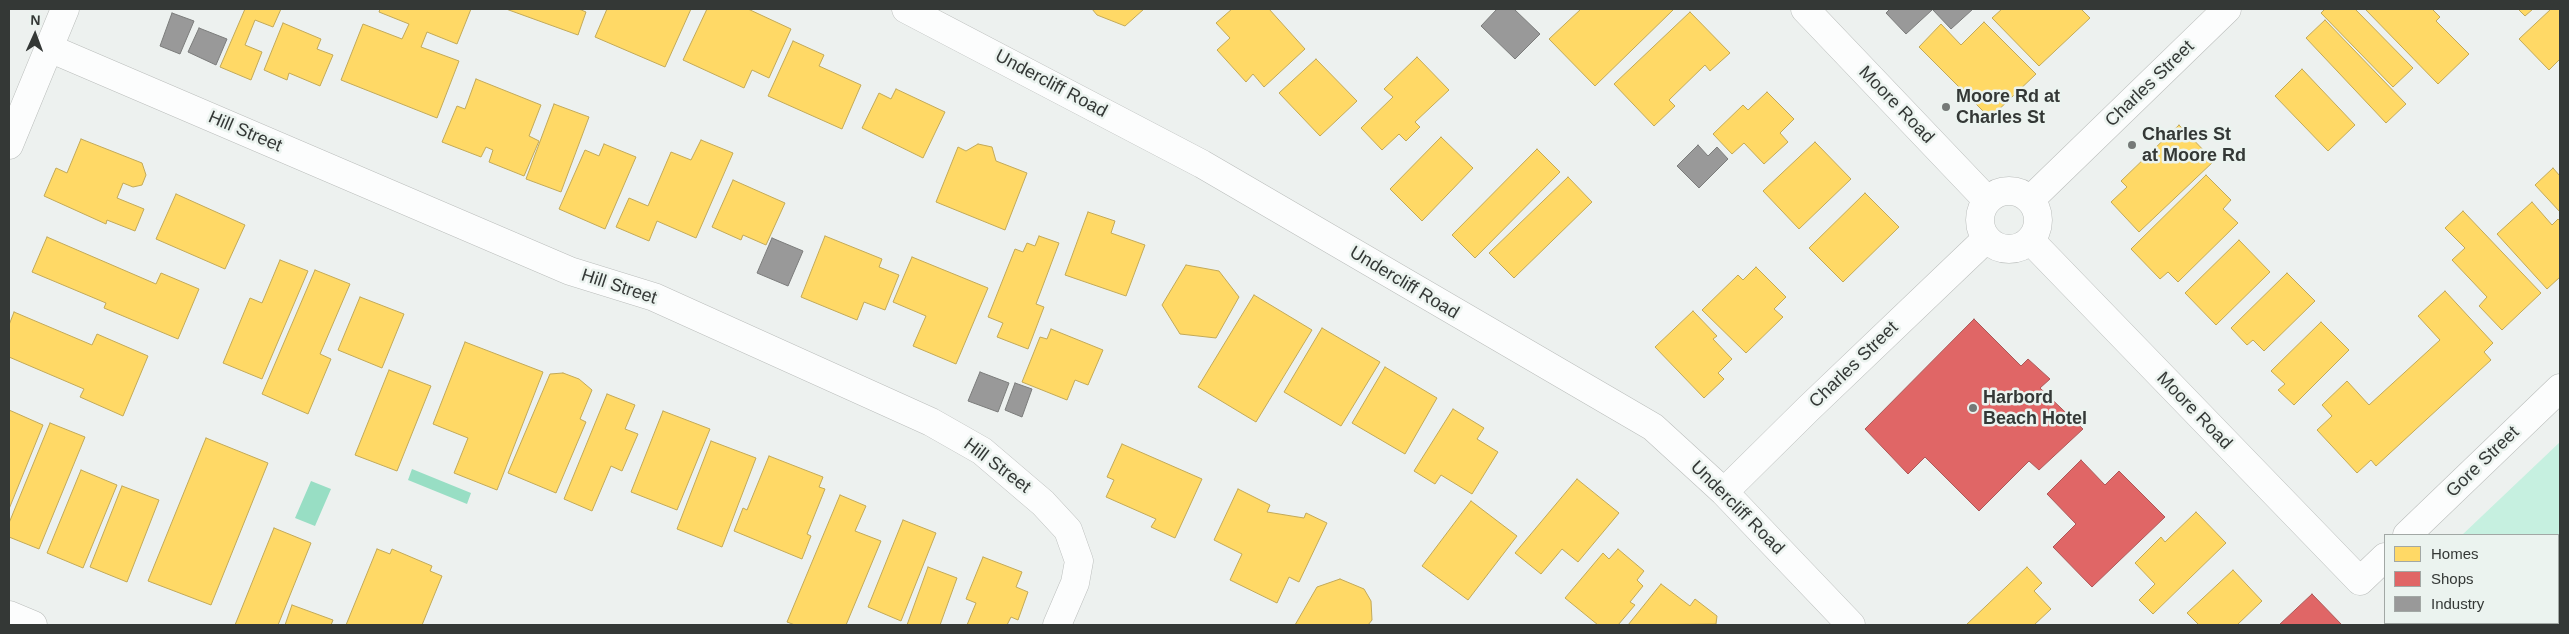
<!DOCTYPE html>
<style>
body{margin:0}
#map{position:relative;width:2569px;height:634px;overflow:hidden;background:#edf1ef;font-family:Helvetica,sans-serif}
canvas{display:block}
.frame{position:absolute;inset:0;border:10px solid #343836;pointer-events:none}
.legend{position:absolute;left:2384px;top:534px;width:175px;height:90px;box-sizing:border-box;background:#ebf3ef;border:1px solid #a2a8a5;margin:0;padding:6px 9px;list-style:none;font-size:15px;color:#343836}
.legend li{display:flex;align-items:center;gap:10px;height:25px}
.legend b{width:25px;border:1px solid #a2a8a5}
.north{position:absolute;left:10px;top:10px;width:50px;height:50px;-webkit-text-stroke:4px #ebf3ef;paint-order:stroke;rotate:2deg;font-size:14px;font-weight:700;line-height:20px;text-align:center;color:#343836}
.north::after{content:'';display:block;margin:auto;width:18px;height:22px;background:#343836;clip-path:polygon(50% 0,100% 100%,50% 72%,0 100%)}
</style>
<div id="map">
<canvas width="2569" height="634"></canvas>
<div class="frame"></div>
<ul class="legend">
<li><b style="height:14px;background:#ffd966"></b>Homes</li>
<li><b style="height:14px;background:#e06666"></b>Shops</li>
<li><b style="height:14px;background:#999"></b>Industry</li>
</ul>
<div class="north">N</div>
</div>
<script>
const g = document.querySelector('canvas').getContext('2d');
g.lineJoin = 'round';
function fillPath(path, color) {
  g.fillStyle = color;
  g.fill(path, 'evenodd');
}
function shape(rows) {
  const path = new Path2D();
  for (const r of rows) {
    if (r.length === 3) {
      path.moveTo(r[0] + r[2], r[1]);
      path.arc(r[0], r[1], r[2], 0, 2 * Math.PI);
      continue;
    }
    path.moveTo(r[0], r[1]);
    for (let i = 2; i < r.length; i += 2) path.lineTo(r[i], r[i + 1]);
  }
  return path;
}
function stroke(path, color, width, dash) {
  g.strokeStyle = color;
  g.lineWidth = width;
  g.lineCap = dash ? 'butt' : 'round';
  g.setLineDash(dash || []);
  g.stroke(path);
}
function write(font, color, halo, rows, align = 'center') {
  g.font = font + ' Helvetica,sans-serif';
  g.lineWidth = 5;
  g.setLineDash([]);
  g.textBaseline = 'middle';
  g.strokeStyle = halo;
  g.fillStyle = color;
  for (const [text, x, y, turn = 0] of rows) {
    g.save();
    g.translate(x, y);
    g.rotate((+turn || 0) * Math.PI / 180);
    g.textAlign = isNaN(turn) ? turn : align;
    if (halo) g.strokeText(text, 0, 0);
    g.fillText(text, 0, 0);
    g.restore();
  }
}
fillPath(shape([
 [2560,442,2560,625,2476,625,2474,623,2558,623,2558,535,2462,535]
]), '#c6f0e0');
fillPath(shape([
 [412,469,471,493,467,504,408,480],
 [311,481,331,489,315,526,295,518]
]), '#98dec4');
const homes = shape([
 [245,9,281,9,273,27,255,20,245,45,262,52,251,80,220,67,245,9],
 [380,9,471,9,457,44,427,32,421,47,459,61,437,118,341,80,363,24,402,39,409,24,379,12,380,9],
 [506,9,579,9,586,12,578,35,506,9],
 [607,9,691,9,665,67,595,37,607,9],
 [707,9,748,9,791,29,769,78,752,70,744,88,683,60,707,9],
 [1092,9,1144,9,1125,26,1097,15,1092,9],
 [1232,9,1269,9,1305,49,1264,87,1253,74,1246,82,1217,50,1230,38,1216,23,1232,9],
 [1581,9,1672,9,1673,10,1595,86,1549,39,1581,9],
 [2002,9,2081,9,2090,18,2039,66,1992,18,2002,9],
 [2325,9,2355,9,2413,68,2393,87,2321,13,2325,9],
 [2365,9,2432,9,2440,17,2436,21,2469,54,2438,84,2365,9],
 [2518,9,2533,9,2525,16,2518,9],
 [2551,9,2560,9,2560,59,2549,70,2519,39,2551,9],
 [1690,12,1730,53,1710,71,1705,65,1669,100,1675,106,1654,126,1614,84,1690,12],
 [2325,20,2406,104,2386,123,2306,38,2325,20],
 [1984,22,2036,74,1990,118,1919,47,1941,24,1961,45,1984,22],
 [283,23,321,39,317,49,333,55,320,86,289,73,287,80,264,70,283,23],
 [793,41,824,55,819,66,861,85,842,129,768,96,793,41],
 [1417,57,1449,90,1415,122,1420,127,1406,141,1399,134,1382,150,1361,128,1393,97,1384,89,1417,57],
 [1316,59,1357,101,1320,136,1279,93,1316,59],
 [2302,69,2355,125,2328,151,2275,96,2302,69],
 [476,79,541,105,529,136,539,141,524,176,489,162,493,150,486,147,481,157,442,142,457,106,465,109,476,79],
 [896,89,945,112,923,158,862,128,879,93,891,99,896,89],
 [1767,92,1794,119,1780,133,1788,142,1764,164,1744,143,1732,154,1713,134,1743,105,1748,110,1767,92],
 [554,104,589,117,561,192,526,179,554,104],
 [2179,125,2214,161,2139,232,2111,202,2127,187,2121,181,2179,125],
 [1441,137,1473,168,1422,221,1390,189,1441,137],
 [81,139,142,163,146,175,142,185,133,187,123,183,117,198,144,209,135,231,107,220,106,224,44,196,56,168,67,173,81,139],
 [701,140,733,153,696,238,657,221,649,241,616,227,629,198,648,206,671,152,691,160,701,140],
 [1815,142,1851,179,1799,229,1763,191,1815,142],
 [604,144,636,157,605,229,559,209,585,150,599,156,604,144],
 [978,144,992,147,996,161,1027,173,1005,230,936,202,958,147,966,151,978,144],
 [1537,149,1560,172,1475,258,1452,235,1537,149],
 [2553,168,2560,176,2560,212,2535,185,2553,168],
 [2206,175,2231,200,2223,209,2238,223,2178,282,2168,272,2160,279,2131,249,2206,175],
 [1568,177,1592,202,1514,278,1489,253,1568,177],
 [733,180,785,203,766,245,743,235,741,240,712,227,733,180],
 [1865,193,1899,227,1843,282,1809,248,1865,193],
 [176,194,245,225,225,269,156,239,176,194],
 [2532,202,2552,225,2558,219,2560,221,2560,277,2547,289,2497,234,2532,202],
 [2463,211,2541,293,2502,330,2479,306,2487,297,2452,260,2465,248,2445,228,2463,211],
 [1088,212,1115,221,1111,233,1145,245,1126,296,1065,275,1088,212],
 [825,236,882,259,879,267,899,275,885,310,864,302,857,320,801,297,825,236],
 [1039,236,1059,243,1036,304,1044,307,1028,349,997,337,1003,323,988,317,1015,249,1023,252,1027,243,1035,246,1039,236],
 [47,237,156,284,161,273,199,289,178,339,104,308,106,303,32,272,47,237],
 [2239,240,2270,272,2216,325,2185,293,2239,240],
 [912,257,988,288,956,364,913,346,926,316,893,302,912,257],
 [280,260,308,271,262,379,223,363,250,298,262,303,280,260],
 [1186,265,1219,271,1239,297,1216,338,1180,334,1162,305,1186,265],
 [1756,267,1786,297,1774,309,1783,317,1746,353,1702,310,1738,275,1743,280,1756,267],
 [315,270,350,284,320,354,331,359,308,414,262,394,315,270],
 [2287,273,2315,301,2264,351,2253,340,2247,345,2231,328,2287,273],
 [2445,291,2493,343,2484,352,2491,360,2376,466,2371,460,2357,473,2317,430,2332,416,2322,405,2347,381,2369,405,2440,340,2418,316,2445,291],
 [1254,295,1312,330,1256,422,1198,387,1254,295],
 [360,297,404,314,382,368,338,350,360,297],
 [1693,311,1717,336,1713,339,1732,359,1718,373,1724,379,1704,398,1655,347,1693,311],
 [14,312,92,345,97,334,148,356,123,416,80,397,84,389,9,357,9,325,14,312],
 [2321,322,2349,350,2294,405,2278,390,2285,384,2271,371,2321,322],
 [1322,328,1380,362,1341,426,1284,392,1322,328],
 [1051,329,1103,350,1088,385,1075,380,1067,400,1022,382,1040,337,1047,339,1051,329],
 [465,342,543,372,497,490,454,473,468,438,433,424,465,342],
 [1385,367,1437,398,1405,454,1352,423,1385,367],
 [389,370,431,386,397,471,355,455,389,370],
 [563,373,579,379,592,390,580,419,586,422,556,493,508,473,550,374,563,373],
 [607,394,635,405,625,429,638,434,622,471,611,466,592,511,564,499,607,394],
 [1453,409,1484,428,1477,439,1498,452,1472,494,1441,475,1435,484,1414,471,1453,409],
 [9,410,43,425,9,509,9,410],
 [663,411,710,429,677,510,631,492,663,411],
 [50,423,85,437,39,549,9,537,9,523,50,423],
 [206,438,268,463,211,605,148,581,206,438],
 [711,441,756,458,722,547,677,529,711,441],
 [1122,444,1202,479,1175,538,1151,527,1156,519,1106,497,1114,480,1107,477,1122,444],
 [769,456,823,477,819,487,825,489,807,534,811,536,802,559,734,531,743,508,747,510,769,456],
 [81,470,117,485,83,568,47,553,81,470],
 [1577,479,1619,513,1578,562,1562,549,1541,574,1515,553,1577,479],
 [122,486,159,500,127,582,90,567,122,486],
 [1238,489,1270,505,1267,512,1304,518,1306,513,1327,523,1299,582,1289,577,1277,603,1230,580,1242,554,1214,540,1238,489],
 [840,495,866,506,855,531,881,541,846,625,795,625,787,622,840,495],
 [1471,501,1517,536,1468,600,1422,566,1471,501],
 [2196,512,2226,543,2153,614,2139,600,2155,584,2135,563,2161,537,2165,542,2196,512],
 [903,520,936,533,901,621,868,607,903,520],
 [274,528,311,543,278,625,235,625,274,528],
 [377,549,390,554,392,549,432,566,430,571,442,576,422,625,346,625,377,549],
 [1618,549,1644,571,1637,580,1643,586,1630,602,1635,605,1618,625,1598,625,1565,598,1603,553,1609,559,1618,549],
 [983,557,1022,572,1016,587,1028,592,1018,620,1011,617,1007,625,967,625,976,603,966,599,983,557],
 [928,567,957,578,940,625,907,625,928,567],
 [2027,567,2042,583,2034,591,2051,609,2034,625,1966,625,2027,567],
 [2233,570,2262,601,2237,625,2199,625,2187,613,2233,570],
 [1340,579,1364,589,1371,601,1372,620,1368,625,1295,625,1317,587,1340,579],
 [1661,584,1690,606,1695,599,1717,616,1716,624,1628,625,1661,584],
 [292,605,333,620,331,625,285,625,292,605]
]);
fillPath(homes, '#ffd966');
stroke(homes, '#c2a958', 1);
const shops = shape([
 [1974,319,2021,366,2028,359,2050,379,2040,388,2083,429,2039,470,2029,461,1979,511,1925,457,1908,474,1865,429,1974,319],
 [2081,460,2105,485,2119,471,2165,517,2092,587,2053,547,2076,524,2047,494,2081,460],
 [2312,594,2342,625,2279,625,2312,594]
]);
fillPath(shops, '#e06666');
stroke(shops, '#ac5858', 1);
const industry = shape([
 [1497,9,1514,9,1540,34,1515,59,1481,26,1497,9],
 [1890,9,1931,9,1932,10,1906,34,1886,13,1890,9],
 [1932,9,1973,9,1951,29,1932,9],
 [172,13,194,21,180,54,160,46,172,13],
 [199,28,227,39,216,65,188,52,199,28],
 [1698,145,1708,156,1717,147,1728,159,1699,188,1677,166,1698,145],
 [772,238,803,251,788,286,757,273,772,238],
 [980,372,1009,383,998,412,968,401,980,372],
 [1015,383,1032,389,1022,417,1005,410,1015,383]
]);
fillPath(industry, '#999');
stroke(industry, '#7b7c7b', 1);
const street = shape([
 [906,9,1202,164,1653,427,1724,492,1851,625],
 [1805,9,1987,200],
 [49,48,570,271,654,297,931,422,982,451,1043,503,1068,530,1079,561,1075,583,1057,625],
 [9,145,65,9],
 [2009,220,29],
 [2030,200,2227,9],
 [2030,240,2360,581,2385,557],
 [1724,492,1808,409,1986,239],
 [2407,535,2560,388],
 [9,615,33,625]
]);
stroke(street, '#babdbb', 29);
stroke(street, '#fcfdfd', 28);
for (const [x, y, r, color] of [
 [1946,107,5,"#757977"],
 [2132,145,5,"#757977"],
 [1973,408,5,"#757977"]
]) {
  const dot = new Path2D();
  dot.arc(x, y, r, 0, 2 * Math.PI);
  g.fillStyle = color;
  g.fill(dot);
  stroke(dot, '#ebf3ef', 2);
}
write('18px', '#343836', '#ebf3ef', [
 ["Undercliff Road",1051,84,28],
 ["Charles Street",2150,84,-44],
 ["Moore Road",1896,105,46],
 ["Hill Street",245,132,23],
 ["Undercliff Road",1404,283,31],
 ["Hill Street",619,287,18],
 ["Charles Street",1854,365,-44],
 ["Moore Road",2194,411,46],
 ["Gore Street",2483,462,-44],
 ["Hill Street",997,466,37],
 ["Undercliff Road",1737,508,45]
]);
write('bold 18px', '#343836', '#ebf3ef', [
 ["Moore Rd at",1956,97],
 ["Charles St",1956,118],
 ["Charles St",2142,135],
 ["at Moore Rd",2142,156],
 ["Harbord",1983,398],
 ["Beach Hotel",1983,419]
], 'left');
</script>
